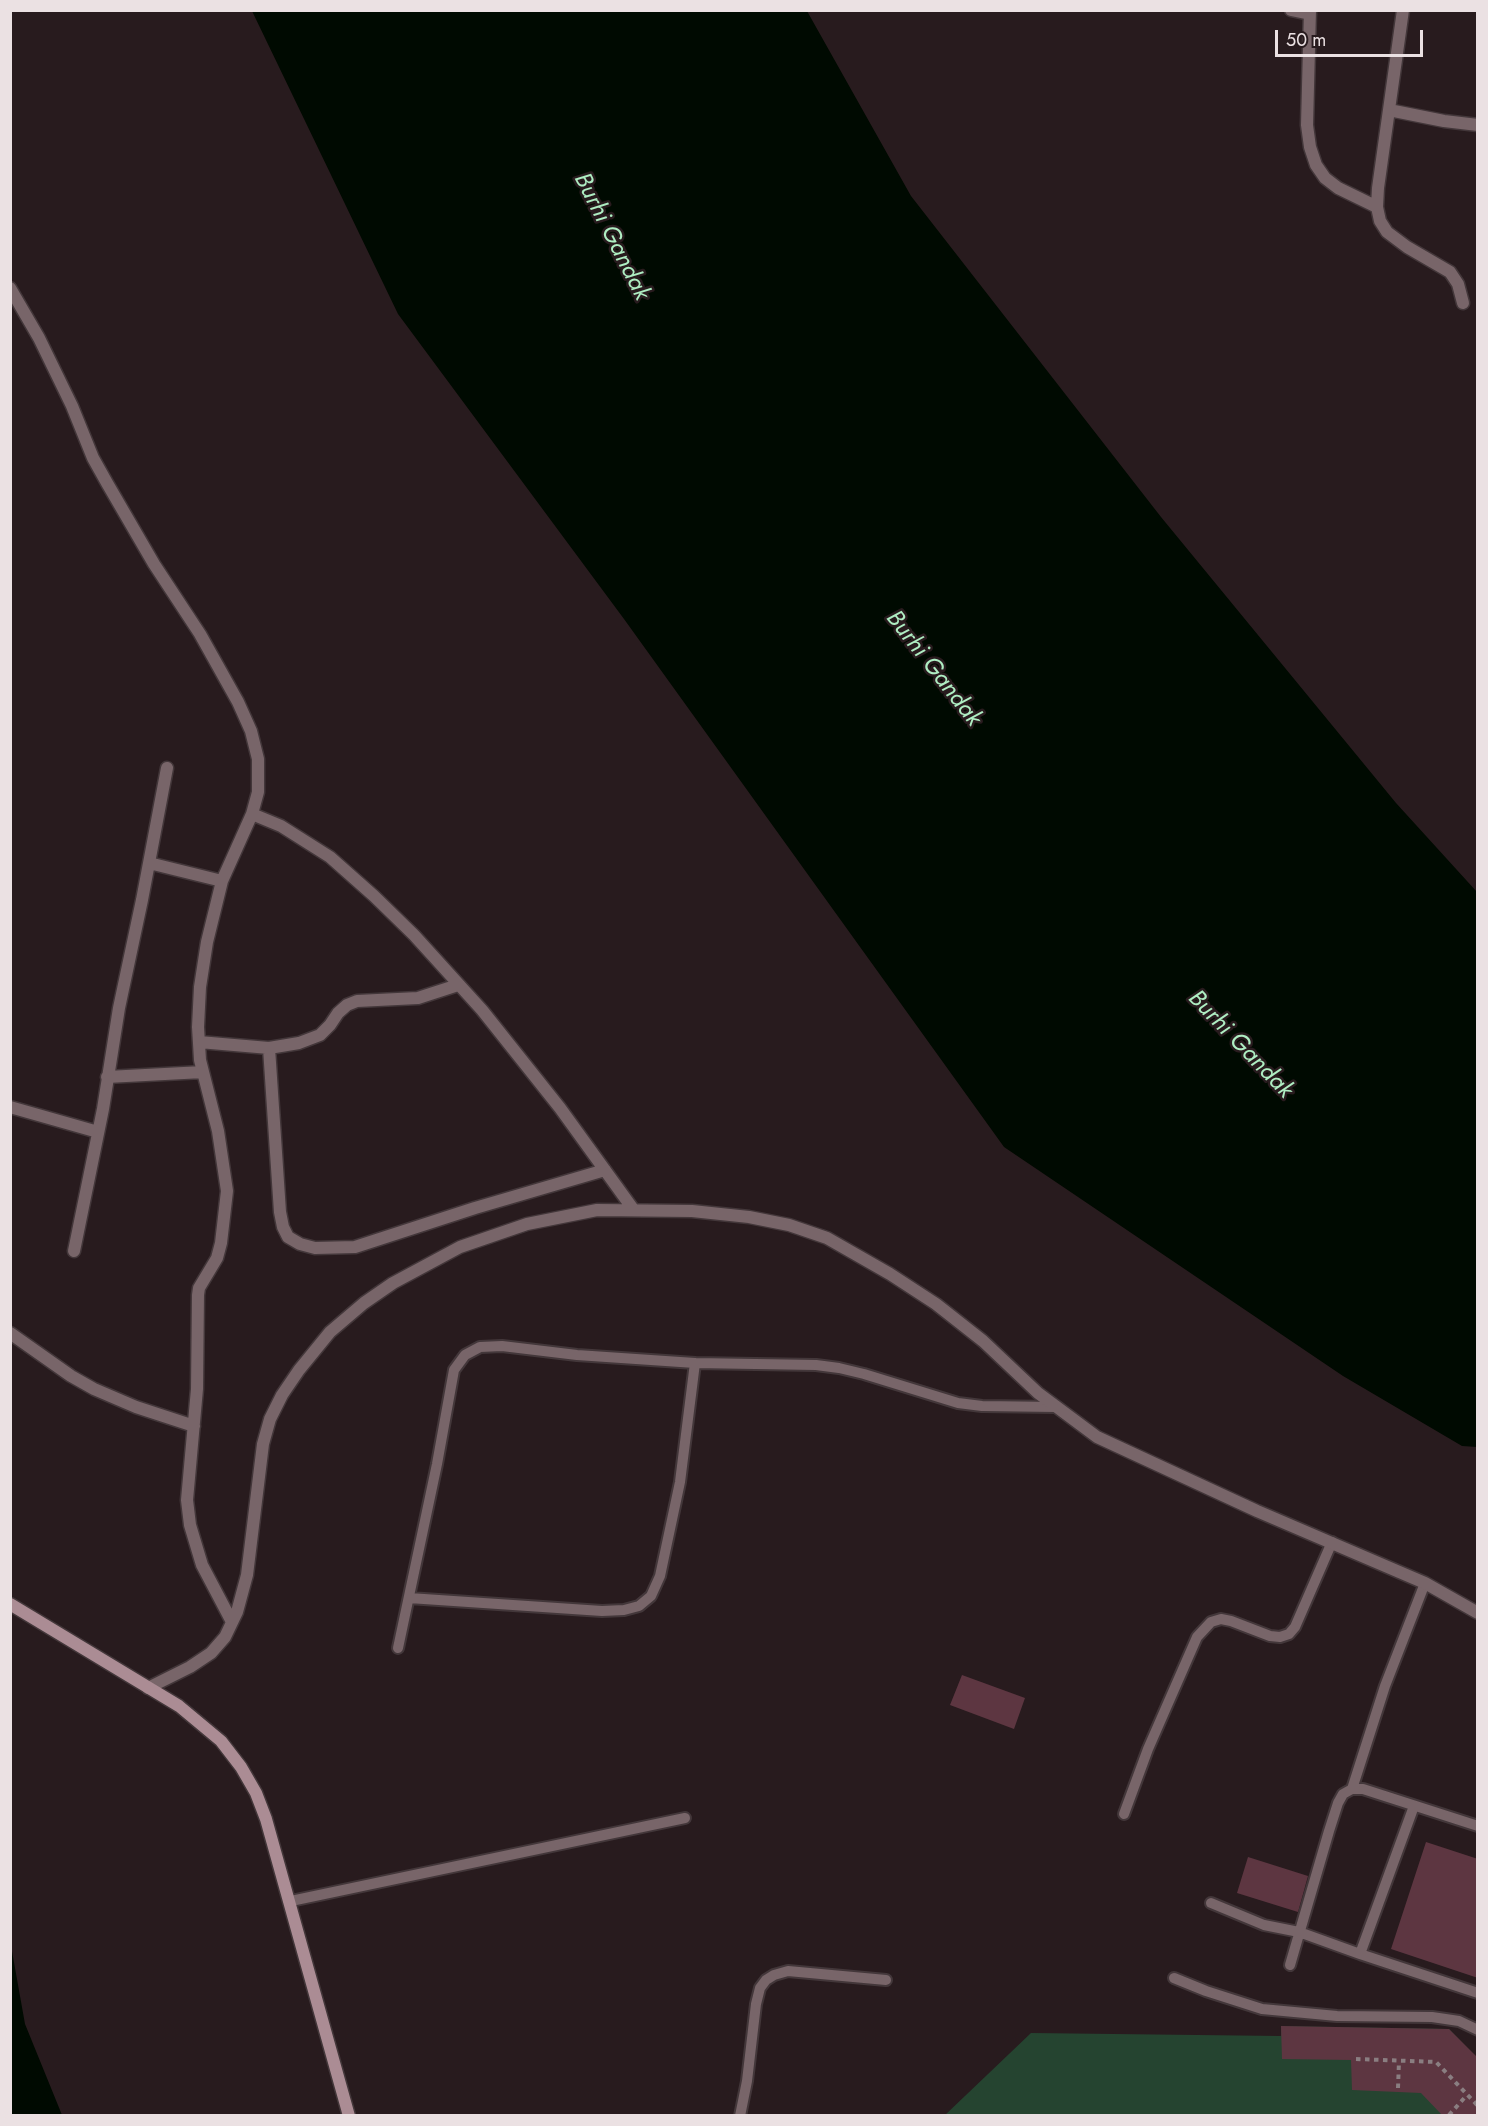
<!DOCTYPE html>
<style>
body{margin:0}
#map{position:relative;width:1488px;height:2126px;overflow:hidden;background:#281b1e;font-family:Jost,sans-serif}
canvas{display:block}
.frame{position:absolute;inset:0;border:12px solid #ebe1e3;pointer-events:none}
.scale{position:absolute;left:1275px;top:30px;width:148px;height:27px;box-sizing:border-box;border:3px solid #ebe1e3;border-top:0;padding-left:8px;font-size:18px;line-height:21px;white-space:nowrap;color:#ebe1e3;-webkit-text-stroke:4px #281b1e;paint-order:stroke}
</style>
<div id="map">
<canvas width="1488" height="2126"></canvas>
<div class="frame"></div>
<div class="scale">50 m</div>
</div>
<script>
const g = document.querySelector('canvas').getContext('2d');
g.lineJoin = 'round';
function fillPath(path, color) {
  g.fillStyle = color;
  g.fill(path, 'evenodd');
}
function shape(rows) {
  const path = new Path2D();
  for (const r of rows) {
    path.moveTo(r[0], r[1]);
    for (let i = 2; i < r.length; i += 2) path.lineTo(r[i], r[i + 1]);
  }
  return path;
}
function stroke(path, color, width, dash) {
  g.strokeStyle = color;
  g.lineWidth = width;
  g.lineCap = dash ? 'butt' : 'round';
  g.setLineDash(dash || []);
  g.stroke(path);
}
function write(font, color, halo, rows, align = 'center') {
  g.font = font + ' Jost,sans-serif';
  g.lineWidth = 5;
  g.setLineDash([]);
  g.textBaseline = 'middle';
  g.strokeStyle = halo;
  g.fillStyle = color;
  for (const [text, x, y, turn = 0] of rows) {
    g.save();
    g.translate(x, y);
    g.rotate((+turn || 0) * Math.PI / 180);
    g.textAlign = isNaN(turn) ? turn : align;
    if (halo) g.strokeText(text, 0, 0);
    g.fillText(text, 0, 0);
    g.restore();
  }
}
fillPath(shape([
 [1281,2026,1449,2029,1477,2058,1477,2115,944,2116,1031,2033,1281,2036]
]), '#254430');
fillPath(shape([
 [252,11,807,11,911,196,1161,517,1396,803,1477,892,1477,1447,1462,1446,1343,1376,1004,1147,624,619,398,314],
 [10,1940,25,2024,62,2115,11,2115]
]), '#000a01');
fillPath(shape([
 [962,1675,1025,1698,1014,1729,950,1705],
 [1426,1842,1478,1859,1478,1978,1391,1949],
 [1248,1857,1308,1876,1298,1912,1237,1893],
 [1281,2026,1449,2029,1478,2058,1478,2115,1442,2115,1421,2093,1352,2090,1351,2060,1282,2059]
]), '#5d3641');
const lane = shape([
 [409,1598,602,1611,624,1610,639,1606,651,1596,660,1576,680,1482,695,1363],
 [398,1648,437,1464,454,1370,465,1355,480,1347,502,1346,577,1355,695,1363,816,1365,839,1368,864,1374,958,1403,982,1406,1056,1407],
 [1352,1789,1385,1686,1425,1583],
 [1124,1814,1148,1749,1197,1637,1211,1622,1221,1619,1231,1621,1270,1636,1280,1637,1289,1634,1295,1627,1332,1542],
 [291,1901,685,1818],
 [1211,1903,1264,1925,1299,1932,1360,1954,1478,1993],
 [1360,1954,1414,1806],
 [1290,1965,1329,1831,1338,1803,1343,1794,1352,1789,1363,1789,1478,1826],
 [1174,1978,1206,1991,1262,2009,1337,2016,1432,2017,1459,2021,1478,2030],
 [740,2116,747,2081,756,2004,760,1988,766,1980,774,1975,788,1971,886,1980]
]);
const street = shape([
 [1291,10,1310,14],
 [1310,10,1307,125,1310,147,1316,165,1325,178,1338,188,1377,207],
 [1403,10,1378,188,1377,207,1380,221,1387,232,1407,247,1450,272,1458,284,1463,303],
 [1389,110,1444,121,1478,125],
 [10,288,39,338,72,406,93,458,107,483,154,564,200,634,238,702,251,731,258,759,258,792,252,814,222,881,207,942,200,987,198,1027,200,1060,218,1131,227,1191,221,1243,217,1258,199,1288,198,1295,197,1389,187,1500,190,1525,202,1565,232,1622],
 [252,814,281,826,330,857,374,896,414,935,482,1010,560,1108,633,1209],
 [149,863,222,881],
 [199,1042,269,1048,299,1043,320,1035,330,1025,338,1013,347,1005,357,1001,418,998,458,985],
 [269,1048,280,1212,283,1227,288,1237,300,1244,315,1248,355,1247,475,1208,605,1170],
 [107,1077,203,1072],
 [10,1107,98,1132],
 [74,1251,103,1109,119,1008,142,900,167,768],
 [10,1333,71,1376,94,1389,136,1407,194,1426],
 [148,1688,190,1667,211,1653,225,1637,237,1612,247,1575,263,1444,270,1419,282,1395,299,1370,330,1332,364,1303,393,1283,460,1247,527,1224,597,1210,692,1211,749,1217,789,1225,827,1238,890,1274,936,1304,983,1341,1038,1393,1097,1437,1257,1511,1425,1583,1478,1613]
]);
const secondary = shape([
 [10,1604,179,1706,221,1741,241,1767,256,1793,266,1819,349,2116]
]);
stroke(lane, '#43373a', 14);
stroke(street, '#43373a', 15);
stroke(secondary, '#43373a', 15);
stroke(shape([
 [1356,2059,1436,2062,1478,2106],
 [1398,2088,1399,2061],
 [1449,2115,1467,2095]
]), '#8a7e81', 4, [4.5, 4.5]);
stroke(lane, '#786569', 10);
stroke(street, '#786569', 12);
stroke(secondary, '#ab8c94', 12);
write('italic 24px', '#afeec3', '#281b1e', [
 ["Burhi Gandak",611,237,63],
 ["Burhi Gandak",933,669,52],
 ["Burhi Gandak",1240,1045,46]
]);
</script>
